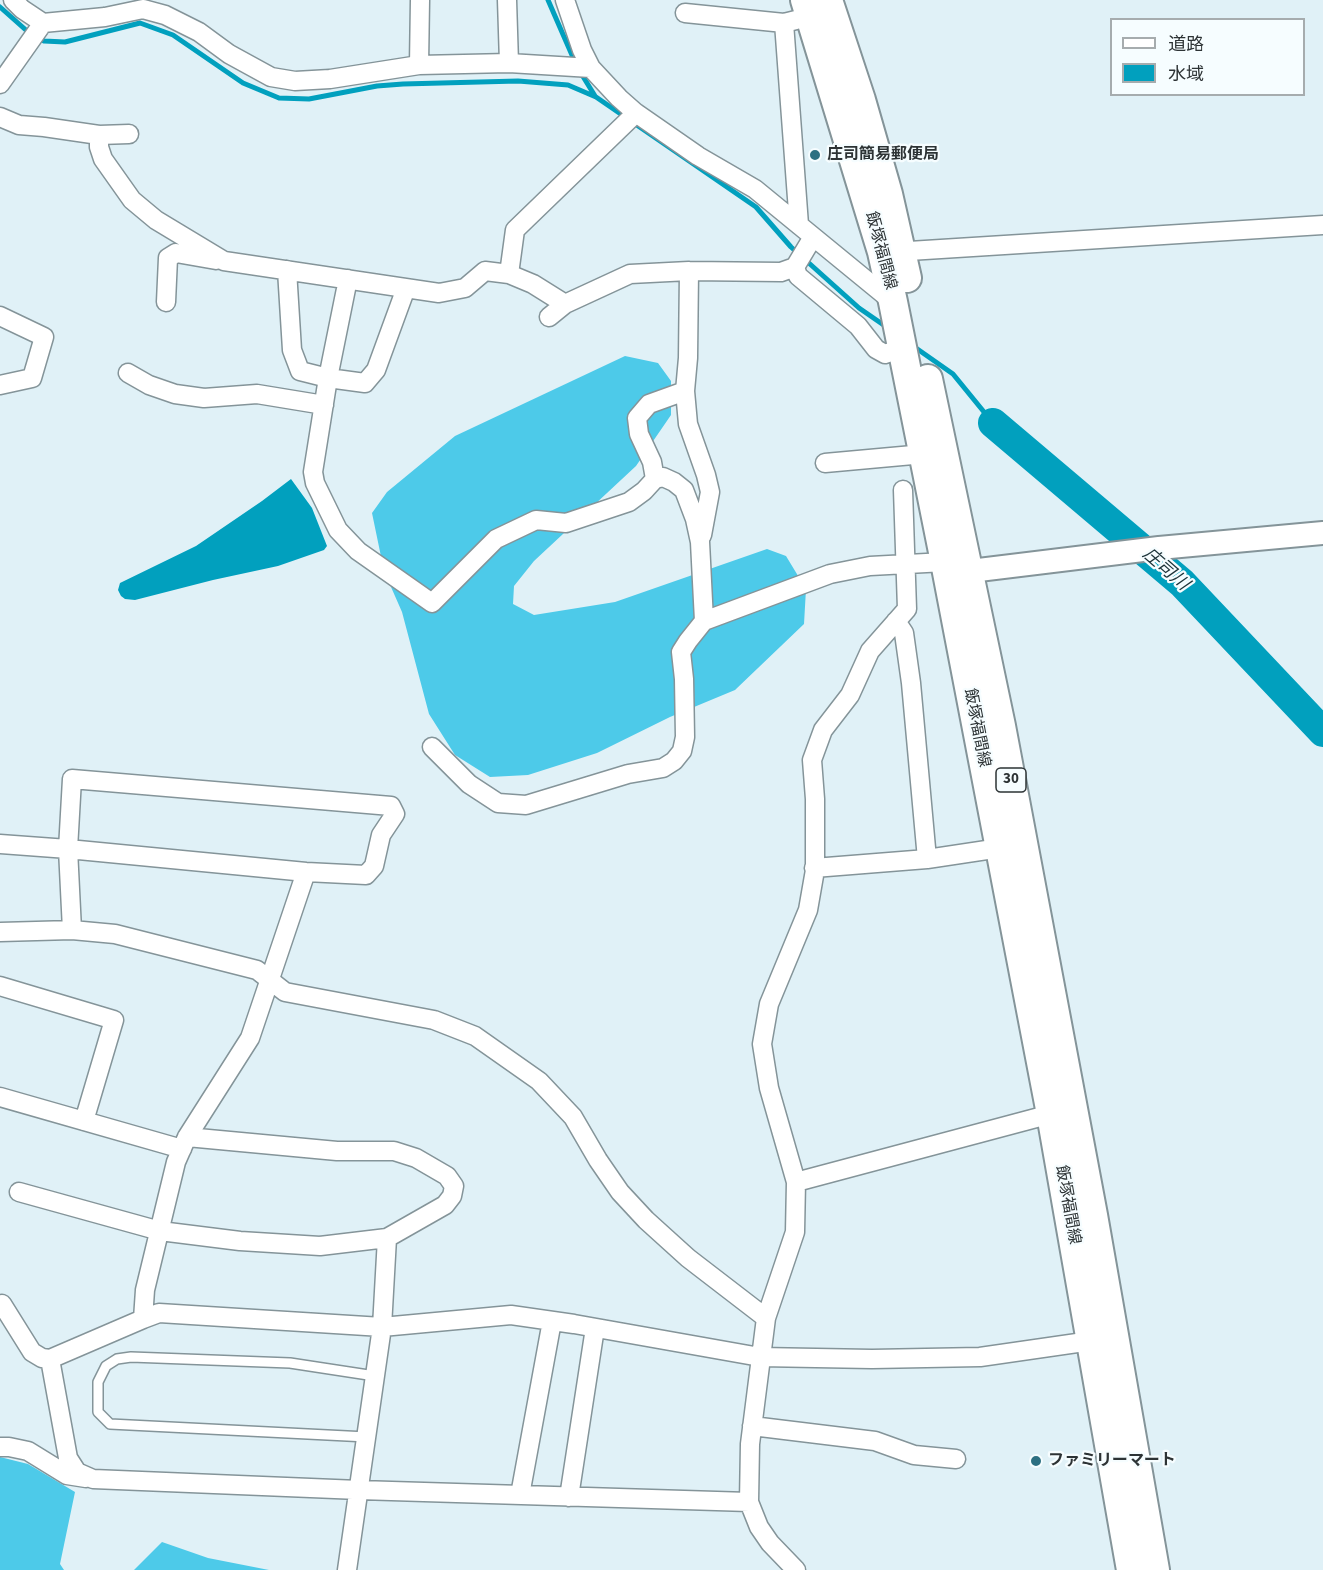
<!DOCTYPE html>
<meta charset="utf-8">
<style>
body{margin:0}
#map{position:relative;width:1323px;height:1570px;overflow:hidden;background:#e0f1f7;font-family:"Source Sans 3","Noto Sans JP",sans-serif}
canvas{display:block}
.legend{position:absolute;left:1110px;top:18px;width:195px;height:78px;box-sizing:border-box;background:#f6fdff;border:2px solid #a6acae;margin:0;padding:8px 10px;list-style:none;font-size:18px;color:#2d3335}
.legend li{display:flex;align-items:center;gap:12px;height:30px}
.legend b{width:30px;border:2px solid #a6acae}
</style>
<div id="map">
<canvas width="1323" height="1570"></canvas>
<ul class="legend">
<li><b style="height:8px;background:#fff"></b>道路</li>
<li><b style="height:16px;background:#01a0be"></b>水域</li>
</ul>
</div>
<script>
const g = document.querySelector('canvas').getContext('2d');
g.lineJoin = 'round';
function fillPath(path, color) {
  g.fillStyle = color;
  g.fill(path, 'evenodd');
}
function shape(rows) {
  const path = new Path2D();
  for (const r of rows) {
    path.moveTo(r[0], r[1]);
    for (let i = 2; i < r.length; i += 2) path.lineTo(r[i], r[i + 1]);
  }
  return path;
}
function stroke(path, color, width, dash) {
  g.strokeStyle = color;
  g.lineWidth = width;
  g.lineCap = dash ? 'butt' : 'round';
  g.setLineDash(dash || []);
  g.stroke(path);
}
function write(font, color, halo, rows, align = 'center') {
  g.font = font + ' "Source Sans 3","Noto Sans JP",sans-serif';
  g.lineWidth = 4.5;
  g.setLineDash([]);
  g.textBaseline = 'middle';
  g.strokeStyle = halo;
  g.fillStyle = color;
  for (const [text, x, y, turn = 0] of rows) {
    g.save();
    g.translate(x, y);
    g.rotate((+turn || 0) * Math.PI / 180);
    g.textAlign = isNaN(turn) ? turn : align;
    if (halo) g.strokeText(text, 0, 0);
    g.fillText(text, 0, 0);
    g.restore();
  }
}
fillPath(shape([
 [625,356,658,363,671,381,671,415,636,466,534,561,514,586,513,604,534,615,615,602,767,549,786,556,806,589,804,624,735,690,670,717,597,753,528,775,490,777,455,755,429,714,402,612,384,571,372,513,387,492,455,436],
 [0,1457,28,1464,75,1492,60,1564,64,1570,0,1570],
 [162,1542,208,1558,269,1570,134,1570]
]), '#4dcae9');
fillPath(shape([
 [291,479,312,508,327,546,324,550,278,566,213,580,135,600,125,599,121,596,118,590,120,583,196,546,262,501]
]), '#01a0be');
stroke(shape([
 [548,0,575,62],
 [0,7,27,31,44,41,65,42,140,23,173,35,243,83,279,98,309,99,377,86,403,84,518,81,568,85,596,97,756,207,791,247,859,308,888,328],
 [579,70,595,96],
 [913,346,953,374,993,423]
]), '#01a0be', 5);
stroke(shape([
 [993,423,1182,583,1323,732]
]), '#01a0be', 30);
const service = shape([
 [367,1437,110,1424,98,1412,98,1382,106,1366,117,1359,131,1357,290,1363,375,1376]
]);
const minor = shape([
 [13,0,22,9,43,23,105,17,143,9,165,15,199,32,229,54,271,77,295,81,330,79,419,65,509,63,591,68],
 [507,0,509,63],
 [565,0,582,50,591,68,619,98,636,113,698,156,755,189,893,302],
 [685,13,784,23,796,20],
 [784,23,799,225],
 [419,65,420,0],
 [0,84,43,23],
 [0,117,19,125,44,127,99,135,99,147,103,159,132,200,156,220,224,261,439,293,465,288,485,271,509,274,515,230,636,113],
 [99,135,129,134],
 [893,252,1323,225],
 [795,267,798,276,858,326,876,349,885,354,902,348],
 [287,270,292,350,300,371,328,378,365,383,376,370,406,288],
 [509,274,533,284,565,304,630,274,689,271,781,272,795,267,813,237],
 [348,279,328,378,313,472,315,483,338,530,358,551,432,603,496,539,536,520,566,523,629,502,644,491,655,479,652,462,639,434,637,418,649,404,685,391,688,358,689,271],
 [166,302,168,258,176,253,216,260],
 [0,316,44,337,32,378,0,385],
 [549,317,565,304],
 [128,373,149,385,175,394,204,398,257,394,324,405],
 [685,391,688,424,706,475,710,492,702,535],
 [825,463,924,454],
 [655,479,663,477,674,482,684,490,695,519,700,542,704,621],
 [896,621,904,633,911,683,927,859],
 [432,747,469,784,498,803,526,805,628,774,663,768,674,761,682,751,685,737,684,679,681,652,688,641,704,621,830,574,870,566,945,562],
 [0,844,68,849,306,872,366,875,374,866,381,835,395,814,391,806,72,779,68,849,72,930],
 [814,868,927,859,1000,848],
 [306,872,250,1038,187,1137,176,1162,145,1290,143,1319,159,1313,382,1327,511,1315,574,1324,760,1357,872,1359,980,1357,1091,1341],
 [0,932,72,930,115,934,257,970,285,992,434,1020,475,1036,539,1081,573,1117,598,1160,620,1192,646,1220,688,1258,766,1318],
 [0,986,114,1020,84,1121],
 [0,1097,182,1149],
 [187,1137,337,1151,394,1151,416,1158,447,1176,454,1186,452,1196,445,1205,387,1238,382,1327,347,1570],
 [796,1182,1051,1114],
 [19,1192,160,1231,240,1241,320,1246,387,1238],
 [0,1305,2,1304,32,1352,42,1358,50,1359],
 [143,1319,50,1359,68,1458,77,1472,93,1479,359,1490,749,1502],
 [752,1426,875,1441,914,1455,956,1459],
 [0,1447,9,1447,28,1451,67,1475,86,1478],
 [520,1495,552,1321],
 [569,1497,595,1328],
 [796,1570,770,1543,759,1527,749,1502,750,1444,766,1318,795,1232,796,1182,769,1088,762,1044,769,1004,808,910,815,870,815,799,812,760,823,730,850,695,870,651,907,609,903,490]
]);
const tertiary = shape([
 [954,573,1159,548,1323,533]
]);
const primary = shape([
 [805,0,882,252,893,302,945,562,1051,1114,1131,1570],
 [828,0,861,100,888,194,907,278],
 [928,379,1001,726,1093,1215,1155,1570]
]);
stroke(service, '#849499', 12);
stroke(minor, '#849499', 21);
stroke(tertiary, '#849499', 26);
stroke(primary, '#849499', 32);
stroke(service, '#fff', 9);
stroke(minor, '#fff', 18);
stroke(tertiary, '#fff', 22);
stroke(primary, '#fff', 28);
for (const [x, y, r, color] of [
 [815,155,6,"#2d7082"],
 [1036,1461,6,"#2d7082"]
]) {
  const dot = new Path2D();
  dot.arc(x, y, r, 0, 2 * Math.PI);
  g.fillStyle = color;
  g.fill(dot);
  stroke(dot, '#f6fdff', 2);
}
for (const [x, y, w] of [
 [1011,780,30]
]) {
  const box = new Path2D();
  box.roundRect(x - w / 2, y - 12, w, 24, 4.5);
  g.fillStyle = '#f6fdff';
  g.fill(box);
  stroke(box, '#2d3335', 1.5);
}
write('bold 15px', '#2d3335', null, [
 ["30",1011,780]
]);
write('bold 16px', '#2d3335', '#f6fdff', [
 ["庄司簡易郵便局",827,155],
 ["ファミリーマート",1048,1461]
], 'left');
write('16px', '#2d3335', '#f6fdff', [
 ["飯塚福間線",880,251,75],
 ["飯塚福間線",976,728,79],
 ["飯塚福間線",1067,1205,80]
]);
write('italic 18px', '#1c3238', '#f6fdff', [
 ["庄司川",1165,570,41]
]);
</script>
